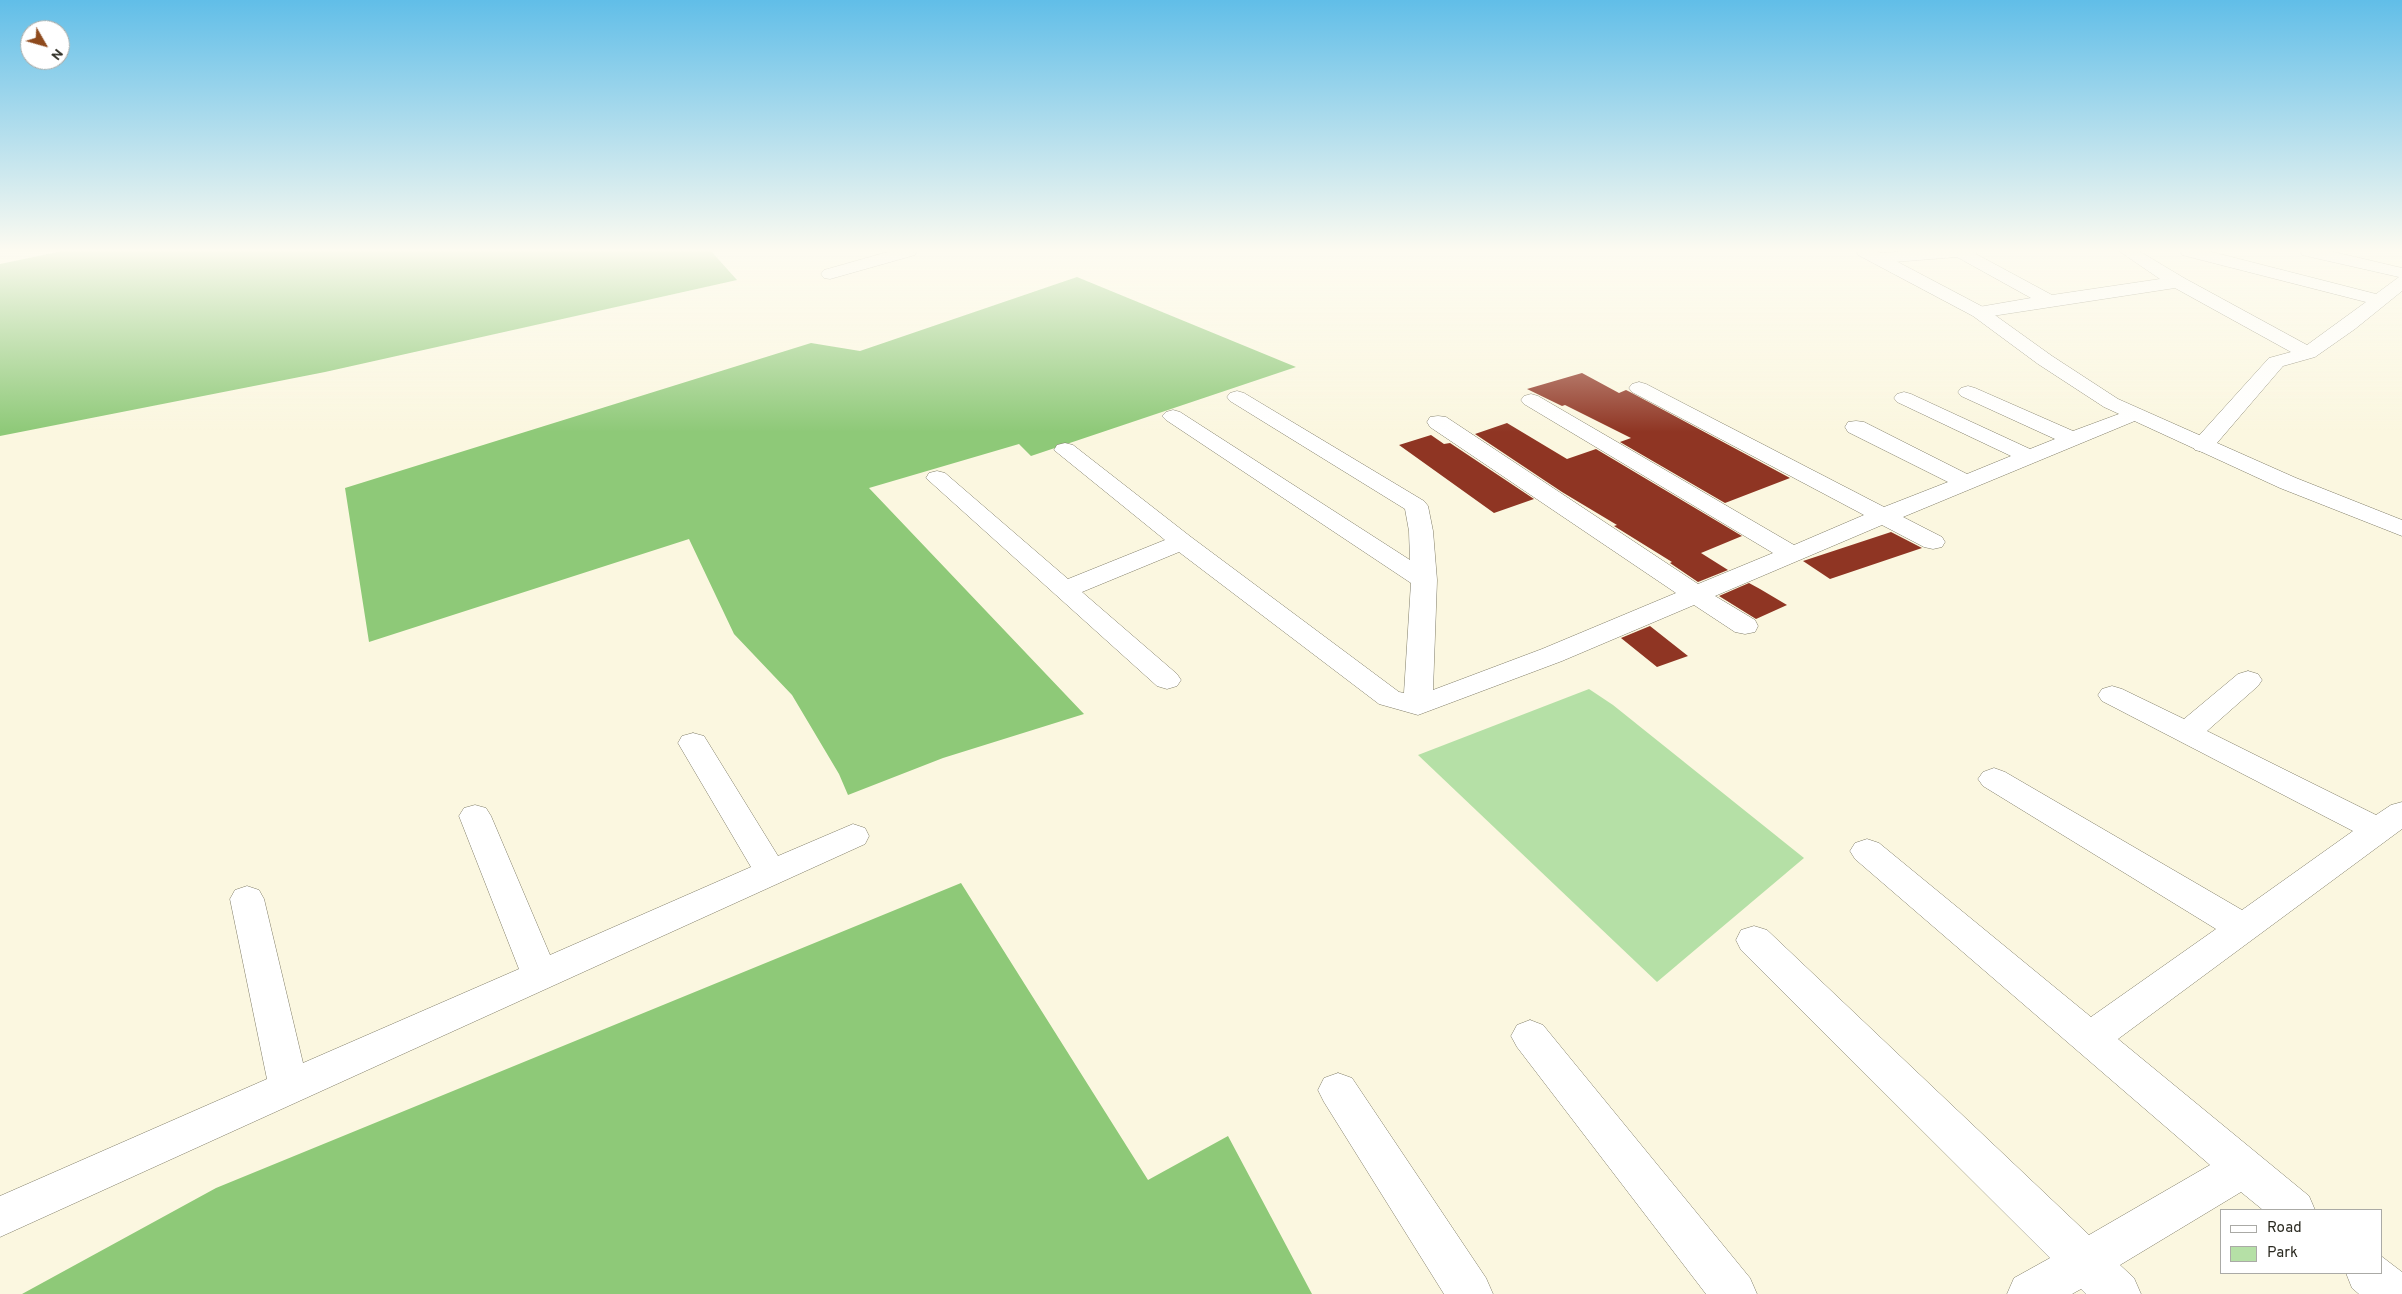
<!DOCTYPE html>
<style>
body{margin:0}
#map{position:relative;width:2402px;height:1294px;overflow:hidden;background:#fbf7e0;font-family:Overpass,sans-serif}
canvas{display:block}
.legend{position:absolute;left:2220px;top:1209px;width:162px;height:65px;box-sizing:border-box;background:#fff;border:1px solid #aaaaa6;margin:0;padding:6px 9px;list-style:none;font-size:15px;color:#2b2a21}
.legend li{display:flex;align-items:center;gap:10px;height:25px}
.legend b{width:25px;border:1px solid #aaaaa6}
.north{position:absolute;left:20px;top:20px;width:50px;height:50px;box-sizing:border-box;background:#fff;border:1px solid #aaaaa6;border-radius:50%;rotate:128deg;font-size:14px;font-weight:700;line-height:20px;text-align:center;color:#2b2a21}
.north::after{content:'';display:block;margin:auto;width:18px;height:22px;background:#8e4a1d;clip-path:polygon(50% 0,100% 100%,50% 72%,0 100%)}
</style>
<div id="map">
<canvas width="2402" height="1294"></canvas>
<ul class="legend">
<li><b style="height:6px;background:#fff"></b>Road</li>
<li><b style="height:14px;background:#b5e0a6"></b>Park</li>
</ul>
<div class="north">N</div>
</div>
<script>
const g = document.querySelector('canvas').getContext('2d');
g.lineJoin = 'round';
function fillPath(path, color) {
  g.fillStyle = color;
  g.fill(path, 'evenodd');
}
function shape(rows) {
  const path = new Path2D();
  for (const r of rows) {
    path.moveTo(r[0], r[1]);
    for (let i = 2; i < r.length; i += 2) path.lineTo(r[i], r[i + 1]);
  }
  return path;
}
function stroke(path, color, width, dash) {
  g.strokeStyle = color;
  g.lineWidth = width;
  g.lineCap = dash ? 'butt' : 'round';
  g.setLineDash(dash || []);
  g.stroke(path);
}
fillPath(shape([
 [1589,689,1613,705,1804,858,1657,982,1418,755]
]), '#b5e0a6');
fillPath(shape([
 [62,251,711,251,737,280,325,372,0,436,0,264],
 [1077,277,1296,367,1031,456,1019,444,869,488,1084,714,943,758,848,795,839,774,792,695,734,634,689,539,369,642,345,488,811,343,860,351],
 [961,883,1148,1180,1228,1136,1312,1294,22,1294,216,1188]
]), '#8ec978');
fillPath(shape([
 [1582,373,1619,393,1626,390,1630,392,1790,478,1725,503,1620,442,1631,438,1565,405,1562,406,1527,389],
 [1507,423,1567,459,1596,449,1742,536,1701,553,1728,570,1698,582,1670,563,1672,562,1614,526,1617,525,1562,492,1475,434],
 [1431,435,1444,444,1450,443,1534,499,1494,513,1399,445],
 [1891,532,1922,548,1830,579,1803,561],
 [1749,583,1760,589,1787,605,1756,619,1719,596],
 [1650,626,1688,656,1657,667,1621,638]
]), '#8f3523');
const street = shape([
 [891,251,917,251,915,255,830,279,824,278,821,274,824,270,891,251],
 [1905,251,1977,251,1976,254,2052,295,2160,279,2119,251,2139,251,2184,278,2307,345,2366,302,2182,255,2180,251,2208,251,2376,294,2399,277,2302,255,2300,251,2330,251,2402,268,2402,291,2355,329,2315,357,2283,366,2211,450,2203,452,2195,450,2192,445,2195,440,2269,358,2291,352,2175,288,1979,318,1973,316,1970,312,1973,308,2031,298,1957,257,1881,263,1875,262,1873,258,1875,254,1881,253,1905,251],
 [1639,382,1646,384,1884,507,1948,482,1848,432,1845,427,1848,422,1856,421,1864,422,1967,474,2011,456,1897,402,1894,398,1897,394,1904,392,1911,394,2030,449,2055,439,1961,396,1958,392,1961,388,1968,386,1975,388,2073,431,2135,408,2142,410,2146,414,2142,418,1903,517,1942,537,1945,542,1942,547,1933,549,1924,547,1882,525,1715,596,1755,620,1758,626,1755,632,1745,634,1735,632,1694,605,1562,661,1418,715,1379,704,1179,552,1082,592,1177,674,1181,680,1177,686,1167,689,1157,686,926,478,929,473,937,471,945,473,1068,579,1165,540,1054,450,1057,445,1065,443,1073,445,1191,537,1399,692,1404,693,1411,583,1166,420,1162,416,1166,412,1173,410,1180,412,1410,560,1409,531,1405,509,1230,401,1227,397,1230,393,1237,391,1244,393,1424,501,1428,506,1433,531,1437,580,1433,690,1542,649,1676,593,1430,427,1427,422,1430,417,1438,416,1446,417,1698,584,1773,553,1524,404,1521,400,1524,396,1531,394,1538,396,1794,545,1864,515,1632,392,1629,388,1632,384,1639,382],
 [2248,671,2258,674,2262,680,2258,686,2207,731,2376,815,2391,805,2402,802,2402,829,2118,1039,2309,1196,2315,1210,2263,1210,2241,1192,2120,1265,2134,1278,2141,1294,2086,1294,2081,1289,2072,1294,2007,1294,2014,1278,2050,1258,1741,950,1736,940,1741,930,1754,926,1767,930,2089,1235,2210,1165,1855,859,1850,851,1855,843,1867,839,1879,843,2091,1017,2216,929,1983,786,1978,779,1983,772,1994,768,2005,772,2242,910,2353,831,2102,701,2098,695,2102,689,2112,686,2122,689,2184,719,2238,674,2248,671],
 [693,733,704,736,778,856,853,824,865,828,869,836,865,844,0,1237,0,1196,267,1079,230,899,235,890,247,886,259,890,264,899,303,1063,519,969,459,816,464,808,475,805,486,808,491,816,550,955,751,867,678,743,682,736,693,733],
 [1530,1020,1543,1025,1750,1278,1757,1294,1706,1294,1517,1047,1511,1036,1517,1025,1530,1020],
 [1338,1073,1352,1078,1486,1278,1493,1294,1444,1294,1324,1102,1318,1090,1324,1078,1338,1073],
 [2381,1256,2402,1272,2402,1294,2359,1294,2352,1288,2346,1273,2381,1273,2381,1256]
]);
const secondary = shape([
 [1856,251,1877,251,1985,308,2052,356,2118,399,2296,478,2402,520,2402,536,2280,488,2104,407,2038,364,1973,316,1858,255,1856,251]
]);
stroke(street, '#807d68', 1);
stroke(secondary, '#807d68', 1);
fillPath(street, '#fff');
fillPath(secondary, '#fff');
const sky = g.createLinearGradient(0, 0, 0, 432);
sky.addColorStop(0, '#61bee8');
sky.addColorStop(0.58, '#fdfbf1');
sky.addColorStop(1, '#fdfbf100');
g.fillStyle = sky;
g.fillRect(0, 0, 2402, 432);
</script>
